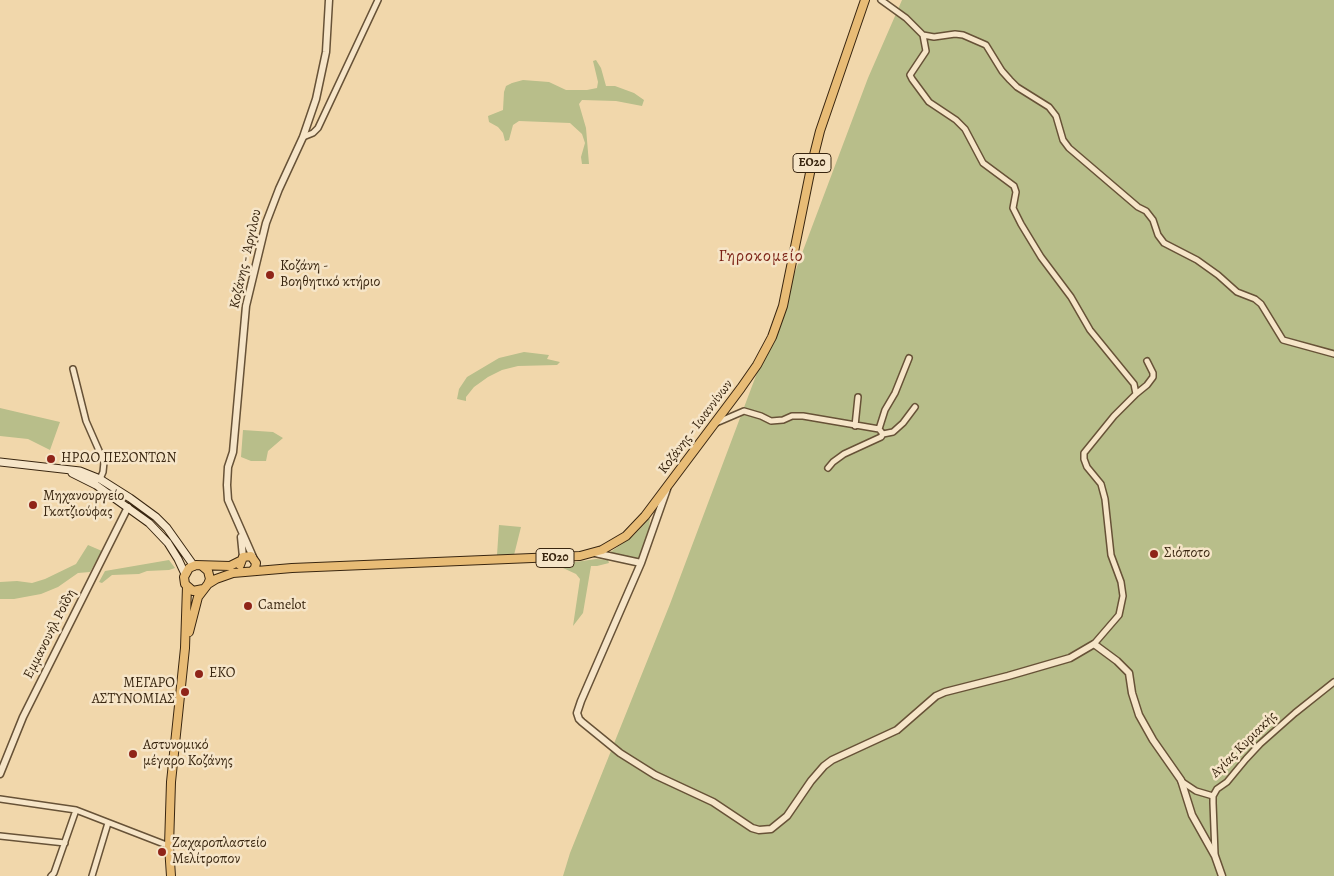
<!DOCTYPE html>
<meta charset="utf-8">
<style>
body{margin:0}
canvas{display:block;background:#f1d7ab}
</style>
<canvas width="1334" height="876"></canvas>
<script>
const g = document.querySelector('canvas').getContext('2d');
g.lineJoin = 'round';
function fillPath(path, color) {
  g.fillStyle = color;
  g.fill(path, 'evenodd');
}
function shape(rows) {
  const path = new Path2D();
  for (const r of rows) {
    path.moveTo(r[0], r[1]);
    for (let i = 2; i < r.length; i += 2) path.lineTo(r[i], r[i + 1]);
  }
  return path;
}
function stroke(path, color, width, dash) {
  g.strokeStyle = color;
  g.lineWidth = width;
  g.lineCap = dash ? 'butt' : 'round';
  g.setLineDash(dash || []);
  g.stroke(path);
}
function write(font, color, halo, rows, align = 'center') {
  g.font = font + ' Alegreya,serif';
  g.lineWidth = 5;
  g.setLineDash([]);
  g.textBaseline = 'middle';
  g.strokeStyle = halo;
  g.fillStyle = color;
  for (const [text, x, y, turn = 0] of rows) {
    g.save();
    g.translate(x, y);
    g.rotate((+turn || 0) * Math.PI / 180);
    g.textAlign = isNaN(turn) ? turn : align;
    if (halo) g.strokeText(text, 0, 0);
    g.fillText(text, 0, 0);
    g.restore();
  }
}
fillPath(shape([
 [902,0,1334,0,1334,876,563,876,570,853,670,604,868,78],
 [596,60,601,68,606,86,615,86,634,93,644,100,642,106,616,101,582,100,579,104,586,128,589,164,582,164,581,157,585,143,582,134,570,123,519,121,513,125,509,140,505,141,503,133,498,127,489,122,488,116,503,110,504,92,506,86,512,83,523,80,549,82,566,90,587,90,597,88,598,82,593,61],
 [524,352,549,355,547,359,560,362,557,365,518,366,502,370,488,377,474,387,466,397,466,401,457,399,459,389,467,377,499,358],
 [0,408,60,422,50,450,28,439,0,436],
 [243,430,273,432,283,438,268,451,266,461,251,461,241,457],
 [650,518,648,539,640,560,609,553,633,536],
 [499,525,521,527,514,555,497,555],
 [88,545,102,551,90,572,78,573,58,587,41,594,14,599,0,599,0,582,17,581,32,583,45,579,76,564],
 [596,559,608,560,609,563,597,566,591,566,583,613,573,626,580,579,576,574,563,568,562,564],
 [169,560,175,568,169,570,147,571,139,574,112,575,102,583,99,582,105,571]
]), '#b8be8a');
const minor = shape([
 [881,0,906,18,923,35,926,51,910,75,912,79,929,102,956,120,965,129,983,163,1014,186,1016,192,1013,208,1021,224,1041,257,1071,297,1090,330,1134,384,1136,394,1114,416,1084,453,1084,459,1087,467,1101,484,1105,499,1111,555,1121,582,1123,596,1119,615,1094,644],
 [923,35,934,37,955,34,963,35,986,45,1002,71,1010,80,1017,87,1049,107,1056,116,1063,140,1069,148,1138,207,1146,211,1153,220,1158,235,1164,243,1197,260,1218,275,1237,292,1255,299,1261,304,1283,340,1334,354],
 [303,137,313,133,318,128,378,0],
 [73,369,86,421,104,462,103,472,100,479],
 [1136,394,1147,385,1153,377,1153,373,1147,361],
 [716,423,744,411,761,416,771,421,783,420,792,416,803,416,879,429,883,434],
 [855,426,858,397],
 [879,429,885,410,895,393,909,358],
 [828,468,833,462,844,454,881,437,883,434,893,432,903,423,915,407],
 [1181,781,1196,791,1213,796],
 [0,799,76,810,169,846],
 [0,836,65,843],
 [1215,854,1213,803,1213,796,1217,789,1227,782,1246,759,1260,744,1295,713,1334,682],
 [51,876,54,873,76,810],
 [92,876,108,823]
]);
const tertiary = shape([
 [667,489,641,563,581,701,577,713,579,719,582,722,620,753,655,775,713,802,752,828,759,830,771,829,787,816,811,781,824,766,832,760,897,730,936,696,945,692,1008,676,1070,658,1094,644,1117,661,1129,673,1132,693,1139,715,1153,740,1181,780,1192,815,1215,856,1222,876],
 [241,537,243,557],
 [595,553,641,563],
 [253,557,228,500,227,485,228,467,233,452,246,306,266,223,279,189,303,137,316,99,326,52,329,0],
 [0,774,23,717,128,507]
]);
const secondary = shape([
 [0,462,80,471,100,479,130,498,156,517,167,528,194,566],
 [72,473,96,485,149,523,168,543,178,559,185,574]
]);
const primary = shape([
 [240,565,243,557,251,556,256,563,255,568,252,571],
 [208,584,216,579,233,573,292,568,580,556,602,550,626,536,645,516,741,388,757,365,772,337,783,306,812,163,820,131,865,0],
 [203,589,193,591,185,584,184,577,189,568,196,565,230,566,240,561],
 [189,632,198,597,208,584,210,579,208,571,202,566],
 [171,876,169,846,171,782,185,648,187,586]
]);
stroke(minor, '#675237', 8);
stroke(tertiary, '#675237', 9);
stroke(secondary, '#392610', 9);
stroke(primary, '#392610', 10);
stroke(minor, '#f6e5c8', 5);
stroke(tertiary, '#f6e5c8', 6);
stroke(secondary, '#f6e5c8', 7);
stroke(primary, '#e8bc76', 8);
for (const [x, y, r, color] of [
 [270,275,5,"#8f2418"],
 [51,459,5,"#8f2418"],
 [33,505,5,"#8f2418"],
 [1154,554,5,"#8f2418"],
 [248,606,5,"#8f2418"],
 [199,674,5,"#8f2418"],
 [185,692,5,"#8f2418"],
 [133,754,5,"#8f2418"],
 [162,852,5,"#8f2418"]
]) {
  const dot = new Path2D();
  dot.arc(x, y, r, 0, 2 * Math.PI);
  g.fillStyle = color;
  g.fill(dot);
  stroke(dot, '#f6e5c8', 2);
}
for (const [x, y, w] of [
 [812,163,38],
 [555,558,38]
]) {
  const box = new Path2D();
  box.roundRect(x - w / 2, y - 9.5, w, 19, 4);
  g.fillStyle = '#f6e5c8';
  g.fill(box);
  stroke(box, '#392610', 1);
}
write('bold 12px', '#392610', null, [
 ["ΕΟ20",812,163],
 ["ΕΟ20",555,558]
]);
write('14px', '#392610', '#f6e5c8', [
 ["Κοζάνης - Άργιλου",246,259,-77],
 ["Κοζάνης - Ιωαννίνων",696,427,-53],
 ["Εμμανουήλ Ροΐδη",50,634,-63],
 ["Αγίας Κυριακής",1244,745,-45]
]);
write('14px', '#392610', '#f6e5c8', [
 ["Κοζάνη -",280,267],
 ["Βοηθητικό κτήριο",280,283],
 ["ΗΡΩΟ ΠΕΣΟΝΤΩΝ",61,459],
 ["Μηχανουργείο",43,497],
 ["Γκατζιούφας",43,513],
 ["Σιόποτο",1164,554],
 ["Camelot",258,606],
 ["EKO",209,674],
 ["ΜΕΓΑΡΟ",175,684,"right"],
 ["ΑΣΤΥΝΟΜΙΑΣ",175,700,"right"],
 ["Αστυνομικό",143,746],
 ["μέγαρο Κοζάνης",143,762],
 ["Ζαχαροπλαστείο",172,844],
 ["Μελίτροπον",172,860]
], 'left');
g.letterSpacing = '1px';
write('16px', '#7a1f14', '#f6e5c8', [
 ["Γηροκομείο",761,257]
]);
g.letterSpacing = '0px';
</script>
